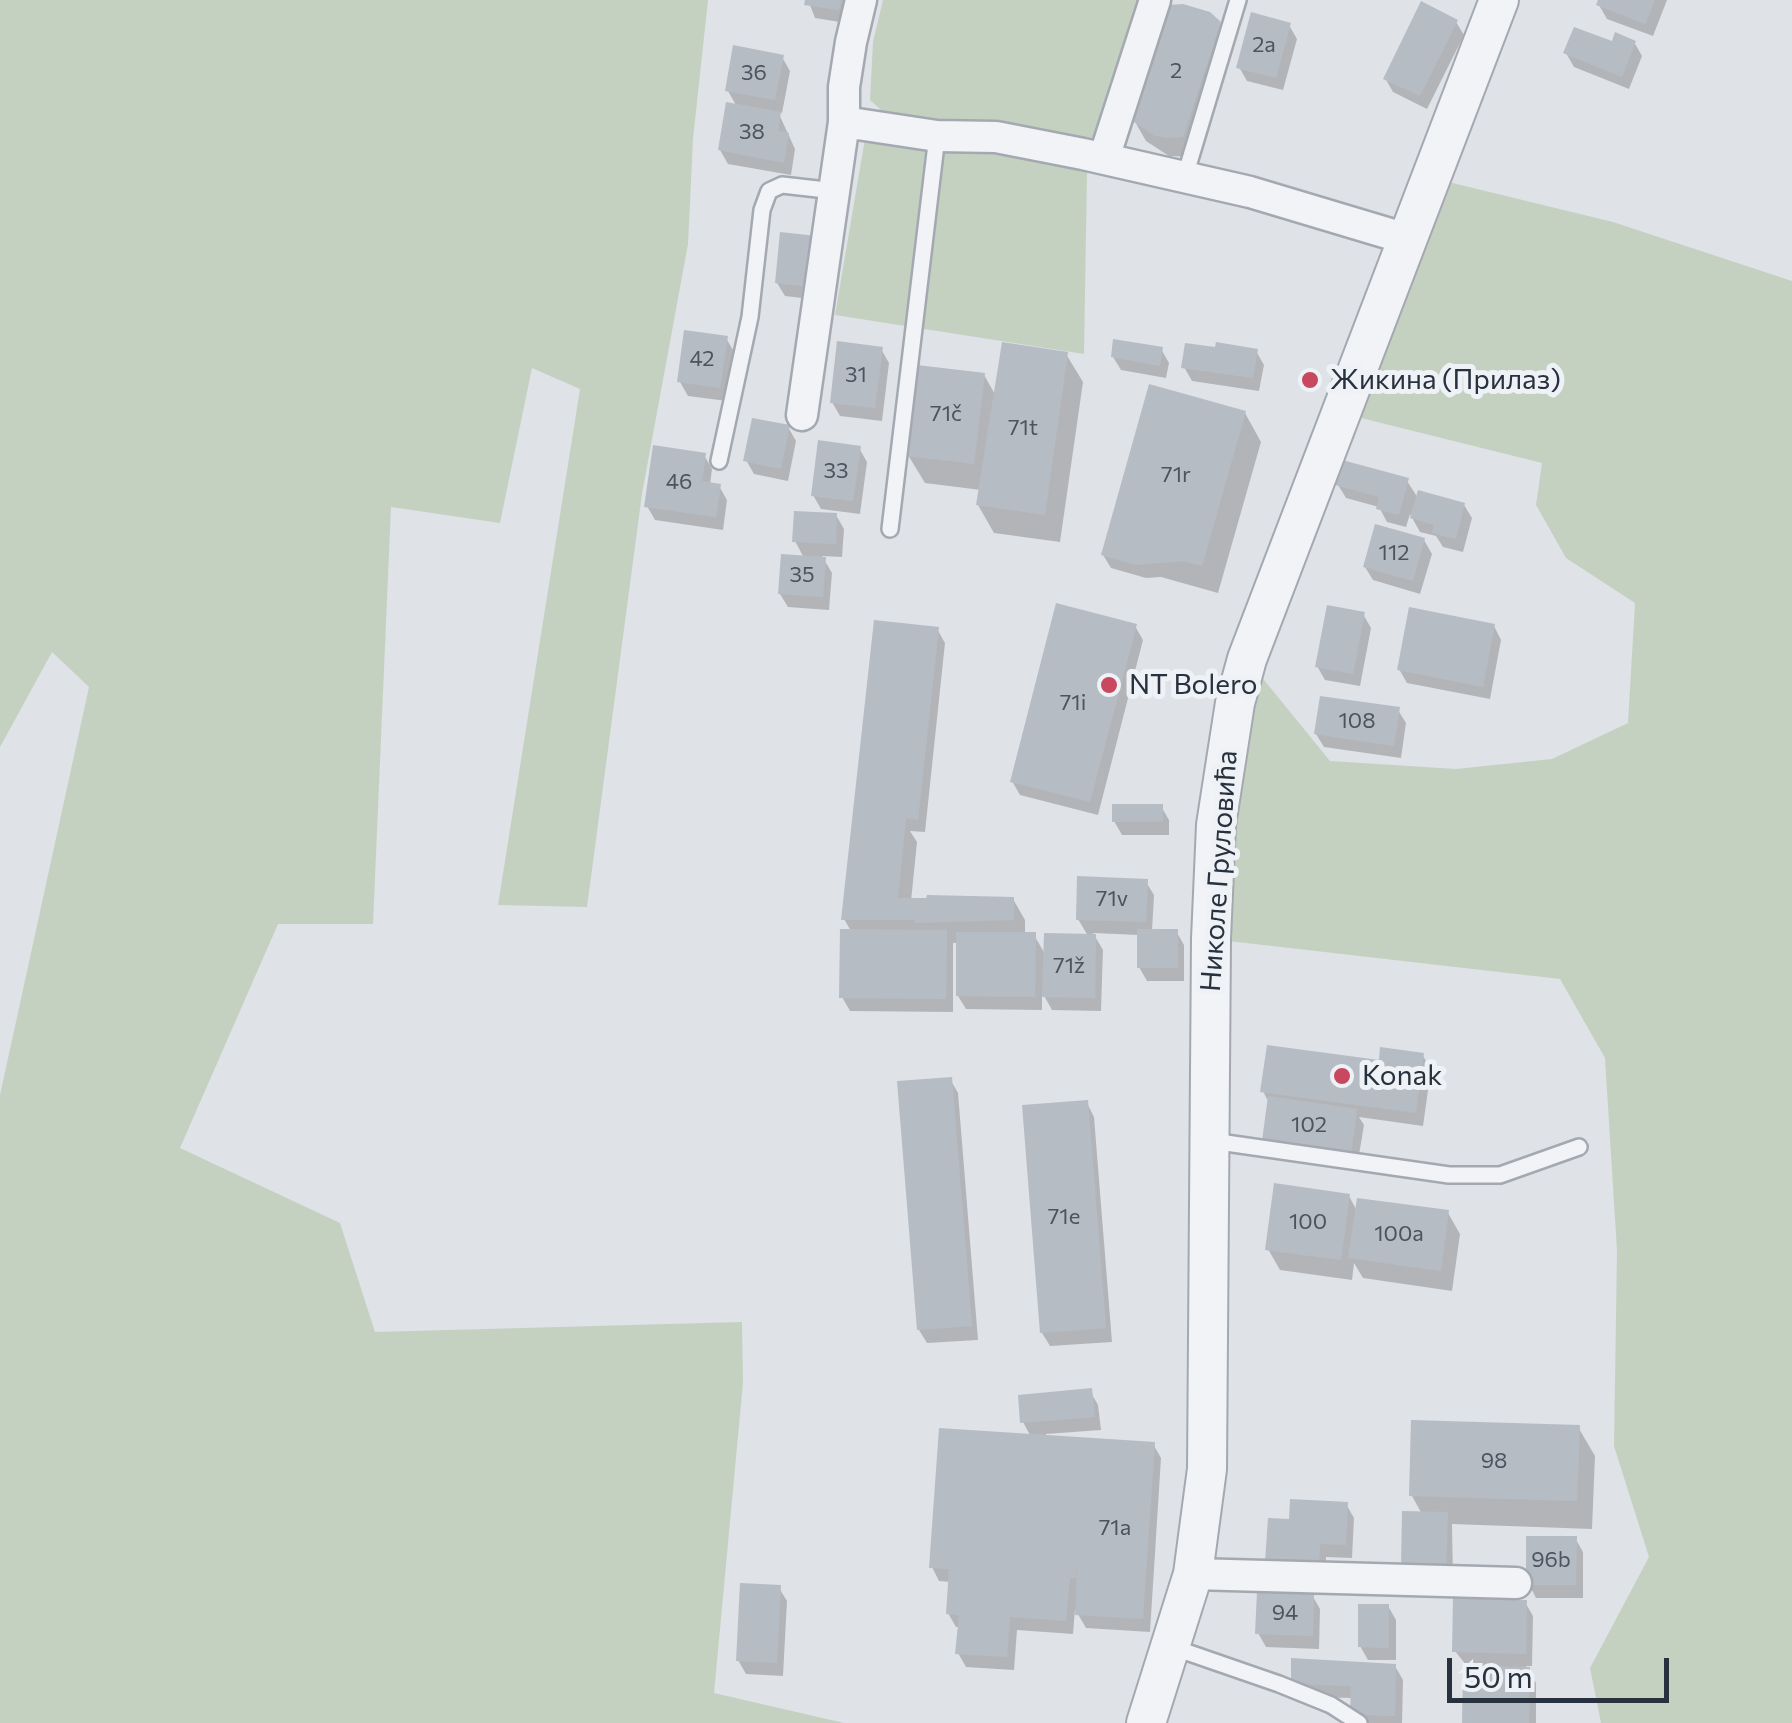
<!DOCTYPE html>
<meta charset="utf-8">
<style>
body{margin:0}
#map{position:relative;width:1792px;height:1723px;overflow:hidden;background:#dfe2e7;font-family:Commissioner,sans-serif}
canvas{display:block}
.scale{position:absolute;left:1447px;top:1658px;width:222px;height:45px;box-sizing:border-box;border:5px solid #28313e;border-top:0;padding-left:12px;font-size:30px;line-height:35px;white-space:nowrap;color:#28313e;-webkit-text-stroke:8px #eef1f5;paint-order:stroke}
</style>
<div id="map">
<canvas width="1792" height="1723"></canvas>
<div class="scale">50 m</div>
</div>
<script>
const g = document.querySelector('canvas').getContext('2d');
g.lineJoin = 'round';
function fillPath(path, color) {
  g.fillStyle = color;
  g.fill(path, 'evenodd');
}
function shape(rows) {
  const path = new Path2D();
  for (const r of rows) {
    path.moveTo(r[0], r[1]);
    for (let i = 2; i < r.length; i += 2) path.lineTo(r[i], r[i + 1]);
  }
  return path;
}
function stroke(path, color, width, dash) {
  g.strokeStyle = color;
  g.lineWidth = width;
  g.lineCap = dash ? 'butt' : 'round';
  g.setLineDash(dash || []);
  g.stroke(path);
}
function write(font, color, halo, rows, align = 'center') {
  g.font = font + ' Commissioner,sans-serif';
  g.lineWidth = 10;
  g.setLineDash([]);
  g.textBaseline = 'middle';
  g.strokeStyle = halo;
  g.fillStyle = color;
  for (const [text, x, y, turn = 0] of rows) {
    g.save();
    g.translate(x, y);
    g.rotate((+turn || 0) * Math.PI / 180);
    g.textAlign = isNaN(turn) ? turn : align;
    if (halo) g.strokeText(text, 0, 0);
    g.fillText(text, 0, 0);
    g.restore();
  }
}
fillPath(shape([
 [0,0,708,0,693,139,688,244,642,494,587,907,498,905,580,389,532,368,500,523,391,507,373,924,278,924,180,1148,340,1223,375,1332,742,1322,743,1383,714,1693,844,1723,0,1723,0,1095,89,687,52,652,0,747],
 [883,0,1139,0,1087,174,1084,354,835,315,868,121,890,118,870,100,873,42],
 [1432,178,1613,222,1792,281,1792,1723,1601,1723,1590,1668,1649,1557,1614,1446,1617,1251,1605,1058,1560,979,1211,939,1247,659,1330,761,1456,769,1552,759,1628,723,1635,603,1566,558,1536,505,1542,463,1341,413]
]), '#c5d1c0');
fillPath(shape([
 [808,0,850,0,846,23,815,18],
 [1601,0,1667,0,1653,36,1607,19,1599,5],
 [1456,22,1464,35,1427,109,1393,92,1385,78],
 [1219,24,1231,45,1195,157,1169,156,1146,141,1134,120],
 [1289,25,1297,39,1283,90,1247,81,1239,67],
 [1634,42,1642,56,1629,89,1574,67,1566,53],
 [782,57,790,71,782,113,778,112,795,149,791,175,728,164,720,150,737,107,728,91],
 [782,235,819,300,785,296,777,283],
 [726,338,734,352,727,401,688,396,680,382],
 [881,349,889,363,882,421,840,416,832,402],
 [1161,349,1169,363,1166,378,1121,370,1113,357],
 [1256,351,1264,365,1259,391,1192,381,1184,367],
 [1066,354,1083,382,1060,542,994,533,978,505,981,490,925,483,908,455,984,375,996,396],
 [1245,413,1261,442,1218,593,1161,577,1146,578,1111,568,1103,555],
 [788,427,796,441,788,481,754,474,746,460],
 [859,448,867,462,860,514,821,509,813,495],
 [704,455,712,469,710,485,719,486,727,500,723,530,655,520,647,506],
 [1407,481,1418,498,1464,505,1472,518,1463,552,1443,547,1436,536,1420,532,1410,514,1406,527,1387,522,1379,507,1346,498,1338,485],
 [836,515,844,529,842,557,822,556,832,573,829,610,788,607,780,594,804,558,795,541],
 [1424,540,1432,554,1420,594,1373,580,1365,567],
 [1363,614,1371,628,1360,686,1325,680,1317,666],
 [1135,626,1143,640,1098,815,1020,795,1012,781],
 [1494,626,1501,640,1490,699,1407,683,1399,669],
 [937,629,945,643,925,832,910,831,917,842,911,901,1013,899,1025,920,1025,935,1034,935,1045,954,1088,936,1078,919,1146,882,1154,895,1152,931,1176,931,1184,945,1184,981,1147,981,1139,967,1139,935,1093,933,1103,950,1101,1011,1052,1010,1042,992,1042,1010,966,1009,958,996,959,943,953,943,953,1012,850,1011,842,997,851,931,844,919],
 [1398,710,1406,723,1401,758,1324,747,1316,734],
 [1161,806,1169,820,1169,835,1122,835,1114,821],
 [1423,1056,1431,1069,1423,1126,1359,1117,1364,1125,1357,1167,1269,1103,1263,1091],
 [950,1079,958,1093,978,1340,927,1343,919,1330],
 [1087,1103,1094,1117,1112,1342,1050,1346,1042,1333],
 [1349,1196,1357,1211,1448,1213,1460,1234,1452,1291,1363,1278,1354,1263,1352,1280,1280,1270,1268,1249],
 [1090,1391,1098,1405,1101,1430,1046,1434,1046,1438,1153,1444,1161,1458,1150,1632,1086,1628,1075,1609,1073,1634,1017,1630,1014,1670,966,1667,958,1653,960,1627,956,1627,948,1613,951,1582,939,1581,932,1567,1031,1437,1023,1422],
 [1578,1427,1595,1456,1592,1529,1452,1524,1453,1579,1411,1578,1422,1514,1412,1496],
 [1346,1504,1354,1518,1352,1558,1326,1557,1325,1578,1291,1522],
 [1575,1538,1583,1552,1583,1598,1536,1598,1529,1584],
 [779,1588,787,1601,783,1676,746,1674,738,1660],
 [1312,1595,1320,1609,1319,1649,1266,1647,1258,1633],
 [1525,1602,1533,1616,1532,1666,1526,1666,1536,1683,1536,1723,1465,1723,1466,1665,1455,1651],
 [1388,1606,1396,1620,1396,1660,1368,1660,1360,1646],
 [1293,1661,1395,1666,1403,1680,1402,1723,1357,1723,1353,1698,1301,1697]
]), '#0003');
fillPath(shape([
 [805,0,841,0,839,10,804,5],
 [1598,0,1655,0,1645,24,1596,5],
 [1421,1,1458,20,1420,96,1383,79],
 [1183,4,1210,12,1221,22,1183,137,1169,138,1155,136,1131,120,1168,5],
 [1251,12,1291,23,1276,78,1236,68],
 [1574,27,1612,41,1615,32,1636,41,1622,77,1563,53],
 [733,45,784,55,775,100,725,91],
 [726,102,781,112,778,131,789,133,784,163,718,150],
 [780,232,817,236,812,287,775,283],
 [684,330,728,336,720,388,677,382],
 [1113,339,1163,347,1160,366,1111,357],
 [837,341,883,347,875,408,830,403],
 [1002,342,1068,352,1045,515,976,505],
 [1216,342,1258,349,1253,378,1181,368,1185,343,1215,347],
 [917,365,985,373,974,464,906,456],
 [1149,384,1246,411,1202,566,1184,561,1137,565,1101,555],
 [752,418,790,425,781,469,743,461],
 [818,440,861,446,853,501,811,496],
 [653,445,706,453,702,481,721,484,716,517,644,507],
 [1342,460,1409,478,1399,515,1376,509,1379,497,1335,485],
 [1418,490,1465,503,1456,539,1432,533,1434,525,1410,518],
 [794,511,837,513,836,544,792,542],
 [1375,524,1425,538,1413,581,1363,567],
 [781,554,826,557,823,597,778,594],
 [1056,603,1137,624,1090,802,1010,782],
 [1327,605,1365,612,1353,674,1315,667],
 [1409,607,1495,624,1483,687,1397,670],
 [874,620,939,627,918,820,906,818,898,898,926,898,927,895,1014,897,1014,920,914,923,915,920,841,920],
 [1320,696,1400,707,1394,746,1314,734],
 [1112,804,1163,804,1163,822,1112,822],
 [1077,876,1148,879,1146,922,1076,920],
 [840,929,947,930,946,999,839,998],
 [1137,929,1178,929,1178,968,1137,968],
 [956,932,1036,932,1035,997,956,996],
 [1044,933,1096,934,1095,998,1042,997],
 [1267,1045,1379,1060,1380,1047,1424,1053,1416,1113,1260,1092],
 [952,1077,972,1326,917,1330,897,1081],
 [1268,1096,1357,1109,1351,1154,1262,1141],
 [1088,1100,1106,1328,1040,1333,1022,1105],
 [1274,1183,1350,1194,1341,1260,1265,1250],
 [1357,1198,1449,1210,1441,1271,1348,1258],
 [1092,1388,1095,1417,1020,1423,1018,1395],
 [1411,1420,1580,1425,1577,1501,1409,1496],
 [939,1428,1155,1442,1143,1619,1075,1615,1078,1551,1076,1578,1070,1578,1066,1621,1010,1617,1007,1657,955,1654,959,1615,946,1614,949,1569,929,1568],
 [1290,1499,1348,1502,1346,1545,1320,1544,1319,1565,1265,1562,1268,1518,1289,1519],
 [1402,1511,1448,1512,1446,1566,1401,1565],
 [1526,1536,1577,1536,1576,1585,1526,1585],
 [740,1583,781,1585,777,1663,736,1661],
 [1257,1591,1314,1593,1313,1636,1255,1634],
 [1453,1598,1527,1600,1526,1654,1452,1652],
 [1358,1604,1389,1604,1389,1648,1358,1647],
 [1291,1658,1396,1664,1395,1716,1350,1715,1351,1686,1291,1684],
 [1463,1666,1530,1667,1529,1723,1462,1723]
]), '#b6bcc4');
const service = shape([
 [1185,176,1238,0],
 [719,461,750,317,762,210,769,191,782,185,835,191],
 [890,529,937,136],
 [1212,1141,1449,1175,1500,1175,1579,1147],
 [1172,1647,1279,1684,1331,1705,1359,1723]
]);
const minor = shape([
 [844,122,937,136,996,137,1083,154,1250,192,1407,239],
 [1104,158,1155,0],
 [802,415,844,122,844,87,851,42,861,0],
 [1193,1574,1516,1583]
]);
const tertiary = shape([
 [1146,1723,1193,1574,1207,1469,1211,939,1216,825,1235,703,1247,659,1499,0]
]);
stroke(service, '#a4a9b1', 20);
stroke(minor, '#a4a9b1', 35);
stroke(tertiary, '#a4a9b1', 42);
stroke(service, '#f1f3f6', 15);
stroke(minor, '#f1f3f6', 30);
stroke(tertiary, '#f1f3f6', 38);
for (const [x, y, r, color] of [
 [1310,380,10,"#c84860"],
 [1109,685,10,"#c84860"],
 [1342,1076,10,"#c84860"]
]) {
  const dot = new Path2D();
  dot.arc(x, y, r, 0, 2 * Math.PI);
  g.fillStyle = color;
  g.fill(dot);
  stroke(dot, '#eef1f5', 4);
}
write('22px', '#4c5460', null, [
 ["2a",1264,45],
 ["2",1176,71],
 ["36",754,73],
 ["38",752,132],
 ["42",702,359],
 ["31",856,375],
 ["71č",946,414],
 ["71t",1023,428],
 ["33",836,471],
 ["71r",1176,475],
 ["46",679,482],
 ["112",1394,553],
 ["35",802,575],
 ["71i",1073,703],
 ["108",1357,721],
 ["71v",1112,899],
 ["71ž",1069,966],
 ["102",1309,1125],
 ["71e",1064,1217],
 ["100",1308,1222],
 ["100a",1399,1234],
 ["98",1494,1461],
 ["71a",1115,1528],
 ["96b",1551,1560],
 ["94",1285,1613]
]);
write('28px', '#28313e', '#eef1f5', [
 ["Жикина (Прилаз)",1330,380],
 ["NT Bolero",1129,685],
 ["Konak",1362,1076]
], 'left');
write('28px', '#28313e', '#eef1f5', [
 ["Николе Груловића",1219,871,-86]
]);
</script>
